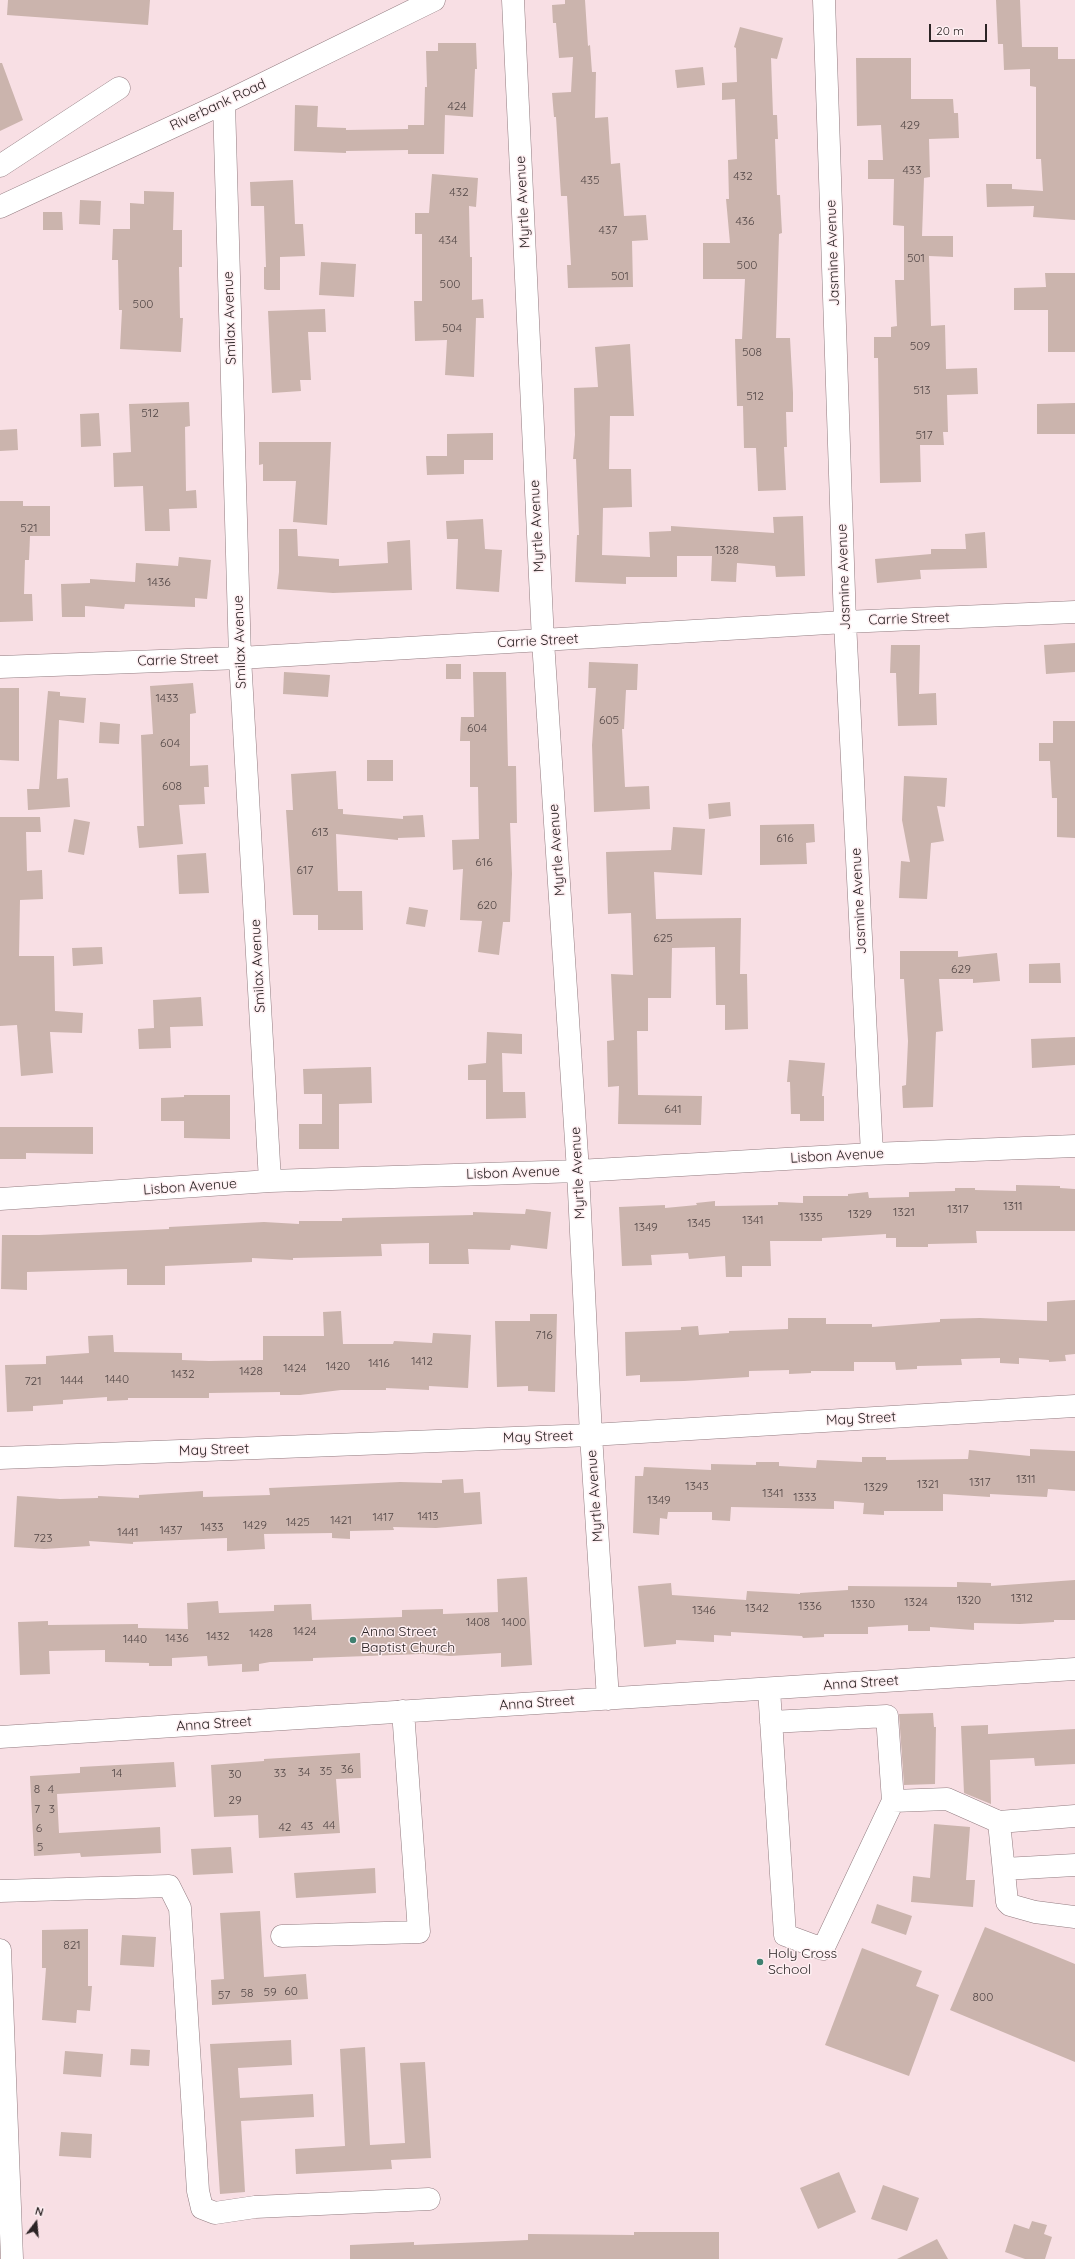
<!DOCTYPE html>
<style>
body{margin:0}
#map{position:relative;width:1075px;height:2259px;overflow:hidden;background:#f8dfe4;font-family:Quicksand,sans-serif}
canvas{display:block}
.north{position:absolute;left:16px;top:2203px;width:40px;height:40px;-webkit-text-stroke:3px #feeff2;paint-order:stroke;rotate:16deg;font-size:11px;font-weight:700;line-height:16px;text-align:center;color:#2c2425}
.north::after{content:'';display:block;margin:auto;width:14px;height:18px;background:#2c2425;clip-path:polygon(50% 0,100% 100%,50% 72%,0 100%)}
.scale{position:absolute;left:929px;top:24px;width:58px;height:18px;box-sizing:border-box;border:2px solid #2c2425;border-top:0;padding-left:5px;font-size:12px;line-height:14px;white-space:nowrap;color:#2c2425;-webkit-text-stroke:3px #feeff2;paint-order:stroke}
</style>
<div id="map">
<canvas width="1075" height="2259"></canvas>
<div class="north">N</div>
<div class="scale">20 m</div>
</div>
<script>
const g = document.querySelector('canvas').getContext('2d');
g.lineJoin = 'round';
function fillPath(path, color) {
  g.fillStyle = color;
  g.fill(path, 'evenodd');
}
function shape(rows) {
  const path = new Path2D();
  for (const r of rows) {
    path.moveTo(r[0], r[1]);
    for (let i = 2; i < r.length; i += 2) path.lineTo(r[i], r[i + 1]);
  }
  return path;
}
function stroke(path, color, width, dash) {
  g.strokeStyle = color;
  g.lineWidth = width;
  g.lineCap = dash ? 'butt' : 'round';
  g.setLineDash(dash || []);
  g.stroke(path);
}
function write(font, color, halo, rows, align = 'center') {
  g.font = font + ' Quicksand,sans-serif';
  g.lineWidth = 3;
  g.setLineDash([]);
  g.textBaseline = 'middle';
  g.strokeStyle = halo;
  g.fillStyle = color;
  for (const [text, x, y, turn = 0] of rows) {
    g.save();
    g.translate(x, y);
    g.rotate((+turn || 0) * Math.PI / 180);
    g.textAlign = isNaN(turn) ? turn : align;
    if (halo) g.strokeText(text, 0, 0);
    g.fillText(text, 0, 0);
    g.restore();
  }
}
fillPath(shape([
 [8,0,150,0,148,25,7,15],
 [565,0,585,0,588,46,590,45,592,72,596,72,595,118,608,117,611,164,620,163,624,216,646,215,648,240,632,241,633,287,568,288,567,265,571,265,567,196,561,196,556,117,554,117,552,93,571,92,573,57,559,58,556,23,553,23,552,5,565,4],
 [996,0,1020,0,1022,47,1058,47,1058,59,1075,59,1075,220,1033,217,1034,206,987,207,986,184,1012,184,1012,189,1043,191,1041,159,1036,159,1036,87,1030,86,1030,69,1004,70,1003,44,998,44],
 [740,27,783,38,777,59,771,58,773,115,777,115,778,139,775,139,777,195,780,195,782,233,779,234,776,338,790,338,793,393,793,412,786,412,787,447,784,447,786,490,758,491,756,448,744,448,743,406,737,406,735,339,742,339,745,279,703,279,703,243,730,243,726,199,729,199,728,160,737,159,735,99,722,100,722,83,737,82,736,48,734,47],
 [438,43,476,43,477,69,475,69,473,117,445,115,444,154,408,154,408,150,346,151,346,153,294,151,295,105,318,106,317,127,346,128,346,130,408,129,408,125,424,125,425,87,427,87,426,51,438,51],
 [856,58,911,58,911,99,953,99,954,113,958,113,959,138,929,139,930,177,924,178,922,236,953,236,953,257,929,256,931,326,945,325,946,369,977,368,978,394,947,395,948,432,943,432,944,445,920,445,921,482,880,483,878,358,874,358,874,337,891,337,891,327,897,326,895,280,904,280,904,226,893,225,894,179,868,179,868,160,883,160,881,125,857,126],
 [0,63,2,63,23,120,0,131],
 [703,67,705,85,677,88,675,70],
 [432,174,478,178,476,207,469,206,470,257,472,257,472,300,483,299,484,318,476,318,474,377,445,375,447,340,415,341,414,301,422,301,422,234,415,234,415,213,429,213],
 [293,180,295,224,303,224,305,256,280,257,280,290,267,290,264,289,264,267,266,267,264,206,251,206,250,182],
 [144,191,174,192,173,230,182,230,182,267,179,267,180,318,183,318,181,352,120,349,122,310,119,310,118,260,112,260,113,229,130,229,130,203,144,204],
 [80,200,101,201,100,225,79,224],
 [43,212,62,212,63,230,43,230],
 [321,262,356,264,354,297,319,295],
 [1045,273,1075,273,1075,352,1048,352,1048,310,1014,310,1014,288,1046,287],
 [325,309,326,332,308,332,311,380,300,380,301,391,272,393,268,311],
 [630,344,634,416,610,416,609,469,631,469,632,507,603,508,602,555,650,557,649,532,671,531,671,526,774,533,773,517,803,516,805,576,776,577,775,566,737,563,736,582,711,581,712,556,677,556,677,577,626,577,626,584,575,582,577,535,579,535,576,459,573,459,575,435,574,388,598,387,595,347],
 [189,402,190,426,185,427,186,491,196,490,197,508,169,509,170,531,145,531,143,486,114,487,113,453,131,452,129,404],
 [1075,403,1075,434,1037,434,1037,404],
 [99,413,101,446,81,447,80,414],
 [17,429,18,450,0,451,0,430],
 [493,433,493,460,464,460,464,474,427,475,426,456,447,456,447,434],
 [259,442,331,442,327,525,293,522,296,481,263,481,263,464,259,465],
 [0,501,23,501,23,506,50,506,50,536,30,536,29,560,25,560,24,594,32,594,33,621,0,622],
 [483,519,485,549,502,550,499,592,456,589,458,539,447,539,446,521],
 [279,529,297,529,298,556,339,559,339,566,388,563,387,542,410,540,412,590,333,593,277,589,279,572],
 [985,532,987,568,920,570,921,579,877,583,875,559,931,554,931,549,966,549,965,534],
 [179,557,211,560,207,599,195,598,195,607,125,604,124,609,85,606,85,617,62,617,61,584,90,583,90,579,135,582,136,563,178,566],
 [1075,643,1075,672,1046,674,1044,645],
 [891,645,920,645,919,694,936,693,937,725,898,726,896,673,890,673],
 [589,662,638,664,637,690,626,690,624,729,622,729,625,787,649,786,650,809,594,812,592,745,596,688,588,688],
 [446,664,461,664,461,679,446,679],
 [284,672,330,675,328,697,283,694],
 [473,672,506,672,508,766,516,766,517,823,510,823,512,874,510,922,503,922,499,955,478,952,482,921,460,920,463,869,453,870,452,840,479,839,478,787,470,787,470,741,460,741,461,717,474,717],
 [193,683,196,713,190,714,190,766,208,765,209,787,204,787,205,804,179,805,183,844,139,848,137,826,144,826,141,735,153,734,150,686],
 [0,688,19,688,19,761,0,760],
 [48,691,60,692,60,696,86,698,84,723,59,720,57,779,68,778,70,807,28,810,27,789,39,789],
 [1053,721,1075,721,1075,838,1057,837,1057,798,1052,798,1050,761,1039,761,1039,743,1053,743],
 [100,722,120,724,119,744,99,743],
 [367,760,393,760,393,781,367,781],
 [336,771,338,809,343,809,343,814,403,819,403,816,423,815,425,837,398,838,398,840,336,834,338,891,362,891,363,930,318,930,318,915,293,915,286,810,293,810,291,774],
 [904,776,947,778,945,807,937,806,944,841,931,843,927,899,899,898,901,861,910,862,902,820],
 [730,802,731,816,709,819,708,804],
 [0,817,40,817,41,832,26,832,27,871,42,870,43,899,20,900,19,956,54,956,55,1011,83,1013,82,1033,50,1032,53,1073,21,1076,17,1025,0,1026],
 [74,819,90,822,84,855,68,852],
 [814,824,815,842,806,843,807,864,760,865,760,825],
 [673,827,705,829,702,875,654,872,656,919,741,918,740,974,747,974,748,1029,725,1030,725,1005,716,1005,715,947,672,948,671,998,648,998,648,1031,637,1031,638,1095,702,1096,701,1125,618,1124,619,1086,608,1087,607,1041,614,1040,611,974,633,975,631,913,608,914,606,852,671,850],
 [206,853,209,893,179,894,177,855],
 [409,907,428,910,425,927,406,924],
 [102,947,103,964,73,966,72,948],
 [900,951,958,951,958,957,997,953,1000,981,973,983,973,979,939,979,943,1031,936,1032,933,1107,903,1108,902,1086,906,1085,908,1041,904,979,900,979],
 [1060,963,1061,983,1029,983,1029,964],
 [201,997,203,1026,170,1027,171,1048,139,1049,138,1029,154,1028,153,1000],
 [487,1032,522,1034,522,1054,502,1053,503,1092,525,1092,526,1118,486,1119,486,1080,468,1080,468,1065,486,1063],
 [1075,1037,1075,1065,1032,1068,1031,1039],
 [789,1060,825,1063,822,1096,824,1096,824,1121,800,1121,800,1114,791,1114,790,1082,787,1082],
 [371,1067,372,1103,339,1104,339,1149,299,1149,299,1124,322,1124,322,1094,304,1094,303,1069],
 [184,1095,230,1095,230,1139,184,1138,184,1121,161,1121,161,1098,184,1097],
 [0,1127,93,1127,93,1154,26,1153,26,1159,0,1159],
 [1016,1185,1060,1186,1060,1188,1075,1189,1075,1231,976,1231,977,1243,928,1244,928,1247,896,1247,896,1238,886,1238,886,1234,822,1238,822,1241,770,1241,771,1266,742,1266,742,1277,726,1277,725,1256,689,1259,688,1253,651,1255,652,1265,622,1266,619,1207,665,1205,665,1208,697,1205,696,1203,715,1201,715,1206,778,1205,778,1202,803,1203,803,1196,848,1196,848,1194,868,1192,869,1198,909,1197,909,1192,955,1191,955,1188,975,1188,975,1190,1016,1191],
 [526,1209,551,1212,547,1249,511,1245,510,1250,468,1249,469,1264,429,1264,429,1243,381,1244,382,1256,293,1258,293,1260,252,1258,252,1262,165,1266,165,1285,127,1285,127,1269,27,1272,27,1290,1,1289,2,1235,39,1235,169,1229,169,1227,264,1222,299,1224,299,1221,342,1221,342,1218,473,1215,473,1212,525,1214],
 [1075,1300,1075,1354,1065,1355,1066,1361,1049,1362,1049,1360,1019,1358,1019,1364,1000,1363,1000,1358,961,1359,962,1365,917,1366,917,1369,896,1370,895,1362,854,1362,854,1371,811,1371,811,1373,789,1374,789,1370,749,1371,749,1377,684,1381,640,1382,640,1375,626,1376,625,1332,681,1330,681,1327,698,1326,699,1335,729,1333,729,1331,788,1329,788,1318,826,1318,826,1324,872,1324,872,1327,940,1322,940,1319,980,1318,1047,1321,1047,1302],
 [341,1311,343,1344,393,1344,394,1341,432,1343,433,1333,471,1335,468,1388,429,1386,429,1390,386,1388,386,1390,341,1390,300,1395,280,1395,280,1392,209,1393,209,1398,128,1398,128,1400,107,1401,107,1397,63,1400,63,1404,33,1406,33,1411,7,1412,5,1365,46,1364,46,1356,89,1353,88,1336,113,1335,114,1352,182,1353,182,1360,209,1361,263,1360,263,1336,324,1336,323,1312],
 [530,1314,557,1314,555,1392,528,1391,528,1386,497,1387,495,1321,530,1321],
 [1030,1449,1075,1451,1075,1491,1048,1489,1047,1497,990,1494,990,1497,943,1494,943,1511,884,1511,884,1515,863,1514,864,1503,834,1501,834,1509,731,1507,730,1521,712,1520,712,1512,668,1512,667,1519,660,1518,659,1535,633,1533,635,1476,643,1476,644,1467,711,1470,711,1464,756,1465,756,1462,779,1462,779,1466,816,1468,817,1460,862,1462,862,1457,886,1457,886,1460,968,1459,969,1450,1030,1456],
 [463,1479,464,1493,480,1492,482,1524,436,1528,393,1527,394,1530,350,1531,350,1539,332,1538,332,1533,264,1534,265,1549,227,1551,227,1538,133,1542,133,1544,89,1541,90,1546,44,1549,14,1547,17,1496,60,1499,98,1498,98,1496,139,1498,139,1495,203,1491,203,1497,270,1495,269,1488,400,1482,442,1483,442,1480],
 [527,1577,532,1665,501,1667,501,1653,450,1656,422,1654,313,1658,313,1661,270,1662,259,1664,259,1671,242,1672,242,1664,208,1666,207,1656,172,1658,172,1666,149,1666,149,1663,105,1662,105,1650,49,1651,50,1674,20,1675,18,1622,48,1621,48,1625,138,1624,138,1628,188,1629,187,1603,218,1601,219,1613,274,1611,274,1605,311,1604,312,1620,402,1617,402,1610,443,1609,443,1614,498,1612,497,1579],
 [1075,1580,1075,1620,1054,1620,1054,1622,1020,1624,974,1623,974,1630,930,1627,930,1631,908,1631,908,1625,868,1627,868,1634,824,1634,824,1637,803,1638,802,1636,731,1632,731,1636,714,1635,714,1642,676,1640,676,1644,644,1647,638,1586,671,1583,672,1595,746,1600,747,1591,800,1594,800,1593,848,1590,848,1586,957,1587,957,1582,991,1583,991,1586],
 [933,1713,934,1727,936,1727,935,1784,904,1785,899,1714],
 [988,1725,988,1734,1075,1729,1075,1764,1035,1766,1034,1758,990,1760,991,1804,964,1793,961,1726],
 [360,1753,361,1778,336,1779,340,1833,259,1838,258,1815,214,1817,211,1765,264,1761,264,1759],
 [174,1762,176,1787,57,1794,59,1833,160,1827,161,1853,81,1857,80,1853,34,1856,30,1776,80,1773,80,1767],
 [934,1824,970,1827,966,1880,975,1880,973,1907,911,1902,913,1876,930,1878],
 [231,1847,233,1873,193,1875,191,1849],
 [375,1868,376,1893,296,1898,294,1873],
 [877,1904,912,1916,906,1935,871,1923],
 [260,1911,264,1977,306,1974,308,1999,212,2005,211,1980,224,1979,220,1913],
 [985,1927,1075,1964,1075,2062,950,2010],
 [88,1929,88,1986,92,1986,90,2011,77,2010,76,2023,42,2020,46,1968,42,1968,42,1930],
 [122,1935,156,1937,154,1967,120,1965],
 [862,1948,922,1971,916,1986,939,1995,909,2076,825,2045],
 [291,2040,292,2065,238,2068,240,2098,313,2094,314,2117,241,2121,245,2192,220,2194,210,2044],
 [365,2047,370,2145,405,2143,400,2063,425,2062,431,2158,391,2160,392,2169,296,2174,295,2149,345,2146,340,2049],
 [131,2049,150,2050,149,2066,130,2065],
 [65,2051,103,2054,101,2077,63,2074],
 [61,2132,92,2134,91,2158,59,2156],
 [839,2172,856,2212,818,2229,800,2188],
 [883,2185,919,2198,907,2231,871,2219],
 [1032,2221,1047,2225,1044,2234,1052,2237,1045,2259,1025,2259,1005,2252,1014,2224,1029,2229],
 [634,2232,719,2232,719,2259,350,2259,350,2245,414,2242,414,2245,528,2240,528,2234,634,2235],
 [937,2239,948,2259,897,2259]
]), '#cbb4ad');
const minor = shape([
 [513,0,543,641,578,1171,591,1435,608,1699],
 [824,0,845,622,872,1154],
 [224,103,240,658,270,1181],
 [0,166,119,88],
 [0,207,224,103,434,0],
 [0,667,240,658,845,622,1075,612],
 [0,1199,270,1181,578,1171,872,1154,1075,1146],
 [0,1458,591,1435,1075,1406],
 [769,1689,785,1935,823,1949,893,1801],
 [771,1722,887,1716,893,1801,947,1799,999,1822,1075,1816],
 [0,1737,1075,1669],
 [999,1822,1007,1902,1010,1905,1035,1912,1075,1917],
 [1004,1869,1075,1865],
 [0,1891,169,1886,180,1908,198,2191,202,2208,215,2213,255,2207,429,2199],
 [282,1936,419,1932,403,1711],
 [0,1950,12,2259]
]);
stroke(minor, '#927c80', 23);
stroke(minor, '#fff', 22);
for (const [x, y, r, color] of [
 [353,1640,4,"#3f8070"],
 [760,1962,4,"#3f8070"]
]) {
  const dot = new Path2D();
  dot.arc(x, y, r, 0, 2 * Math.PI);
  g.fillStyle = color;
  g.fill(dot);
  stroke(dot, '#feeff2', 1.5);
}
write('12px', '#544847', null, [
 ["424",457,106],
 ["429",910,125],
 ["433",912,170],
 ["432",743,176],
 ["435",590,180],
 ["432",459,192],
 ["436",745,221],
 ["437",608,230],
 ["434",448,240],
 ["501",916,258],
 ["500",747,265],
 ["501",620,276],
 ["500",450,284],
 ["500",143,304],
 ["504",452,328],
 ["509",920,346],
 ["508",752,352],
 ["513",922,390],
 ["512",755,396],
 ["512",150,413],
 ["517",924,435],
 ["521",29,528],
 ["1328",727,550],
 ["1436",159,582],
 ["1433",167,698],
 ["605",609,720],
 ["604",477,728],
 ["604",170,743],
 ["608",172,786],
 ["613",320,832],
 ["616",785,838],
 ["616",484,862],
 ["617",305,870],
 ["620",487,905],
 ["625",663,938],
 ["629",961,969],
 ["641",673,1109],
 ["1311",1013,1206],
 ["1317",958,1209],
 ["1321",904,1212],
 ["1329",860,1214],
 ["1335",811,1217],
 ["1341",753,1220],
 ["1345",699,1223],
 ["1349",646,1227],
 ["716",544,1335],
 ["1412",422,1361],
 ["1416",379,1363],
 ["1420",338,1366],
 ["1424",295,1368],
 ["1428",251,1371],
 ["1432",183,1374],
 ["1440",117,1379],
 ["1444",72,1380],
 ["721",33,1381],
 ["1311",1026,1479],
 ["1317",980,1482],
 ["1321",928,1484],
 ["1343",697,1486],
 ["1329",876,1487],
 ["1341",773,1493],
 ["1333",805,1497],
 ["1349",659,1500],
 ["1413",428,1516],
 ["1417",383,1517],
 ["1421",341,1520],
 ["1425",298,1522],
 ["1429",255,1525],
 ["1433",212,1527],
 ["1437",171,1530],
 ["1441",128,1532],
 ["723",43,1538],
 ["1312",1022,1598],
 ["1320",969,1600],
 ["1324",916,1602],
 ["1330",863,1604],
 ["1336",810,1606],
 ["1342",757,1608],
 ["1346",704,1610],
 ["1408",478,1622],
 ["1400",514,1622],
 ["1424",305,1631],
 ["1428",261,1633],
 ["1432",218,1636],
 ["1436",177,1638],
 ["1440",135,1639],
 ["36",347,1769],
 ["35",326,1771],
 ["34",304,1772],
 ["14",117,1773],
 ["33",280,1773],
 ["30",235,1774],
 ["8",37,1789],
 ["4",51,1789],
 ["29",235,1800],
 ["7",37,1809],
 ["3",52,1809],
 ["44",329,1825],
 ["43",307,1826],
 ["42",285,1827],
 ["6",39,1828],
 ["5",40,1847],
 ["821",72,1945],
 ["60",291,1991],
 ["59",270,1992],
 ["58",247,1993],
 ["57",224,1995],
 ["800",983,1997]
]);
write('14px', '#2c2425', '#feeff2', [
 ["Riverbank Road",218,105,-25],
 ["Myrtle Avenue",523,202,-93],
 ["Jasmine Avenue",833,253,-92],
 ["Smilax Avenue",230,318,-92],
 ["Myrtle Avenue",537,526,-93],
 ["Jasmine Avenue",844,577,-92],
 ["Carrie Street",909,619,-2],
 ["Carrie Street",538,641,-3],
 ["Smilax Avenue",240,642,-92],
 ["Carrie Street",178,660,-2],
 ["Myrtle Avenue",557,850,-94],
 ["Jasmine Avenue",859,901,-93],
 ["Smilax Avenue",258,966,-93],
 ["Lisbon Avenue",837,1156,-3],
 ["Lisbon Avenue",513,1173,-2],
 ["Myrtle Avenue",578,1173,-93],
 ["Lisbon Avenue",190,1187,-4],
 ["May Street",861,1419,-3],
 ["May Street",538,1437,-2],
 ["May Street",214,1450,-2],
 ["Myrtle Avenue",595,1496,-94],
 ["Anna Street",861,1683,-4],
 ["Anna Street",537,1703,-4],
 ["Anna Street",214,1724,-4]
]);
write('14px', '#2c2425', '#feeff2', [
 ["Anna Street",361,1632],
 ["Baptist Church",361,1648],
 ["Holy Cross",768,1954],
 ["School",768,1970]
], 'left');
</script>
